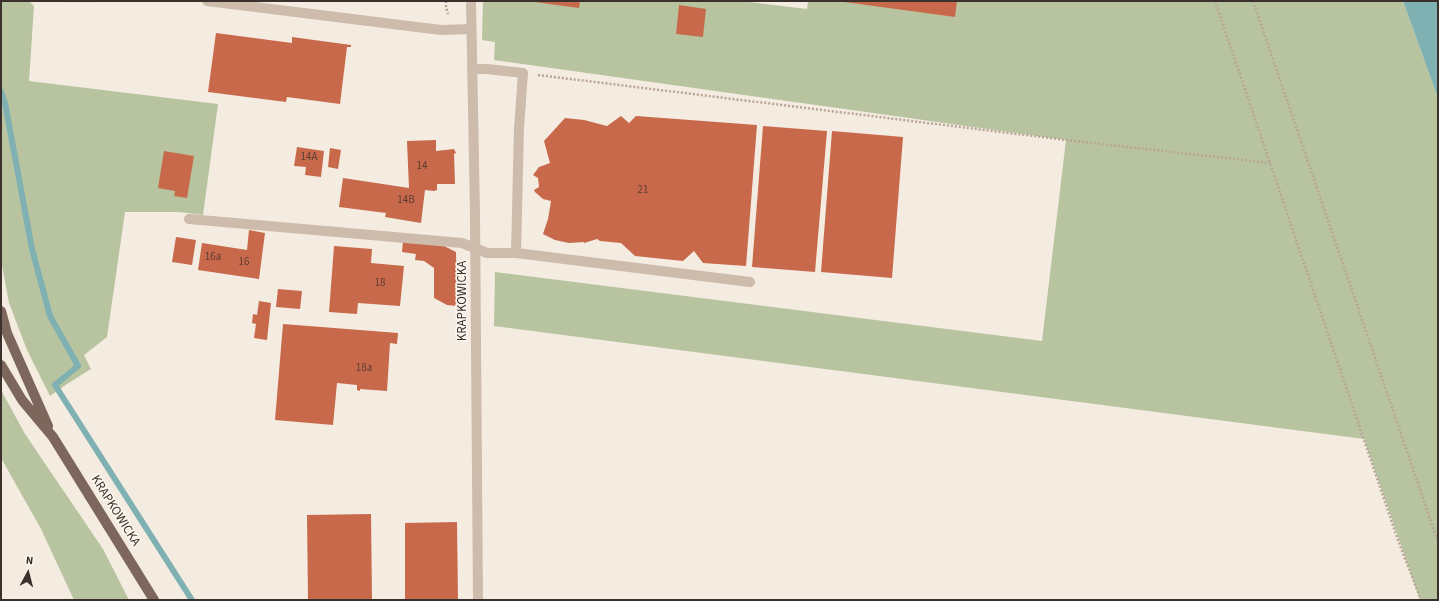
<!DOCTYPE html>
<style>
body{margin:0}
#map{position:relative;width:1439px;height:601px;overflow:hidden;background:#f4ebe1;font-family:"Source Sans 3",sans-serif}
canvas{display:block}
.frame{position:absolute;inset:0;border:2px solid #3b302b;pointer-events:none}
.north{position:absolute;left:8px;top:553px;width:40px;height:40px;-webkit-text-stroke:3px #fbf5ee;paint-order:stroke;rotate:7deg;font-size:11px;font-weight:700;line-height:16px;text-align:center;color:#3b302b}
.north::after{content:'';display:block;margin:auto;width:14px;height:18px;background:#3b302b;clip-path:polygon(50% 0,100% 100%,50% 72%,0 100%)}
</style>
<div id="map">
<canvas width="1439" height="601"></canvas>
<div class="frame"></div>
<div class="north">N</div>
</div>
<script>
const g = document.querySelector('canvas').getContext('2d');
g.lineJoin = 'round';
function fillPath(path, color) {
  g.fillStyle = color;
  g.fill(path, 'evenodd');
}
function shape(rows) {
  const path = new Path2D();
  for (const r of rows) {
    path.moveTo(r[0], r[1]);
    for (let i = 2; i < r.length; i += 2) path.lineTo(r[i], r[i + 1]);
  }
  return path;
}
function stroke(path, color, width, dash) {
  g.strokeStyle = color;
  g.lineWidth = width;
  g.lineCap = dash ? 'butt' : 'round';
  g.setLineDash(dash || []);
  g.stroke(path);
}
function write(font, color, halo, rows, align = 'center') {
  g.font = font + ' "Source Sans 3",sans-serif';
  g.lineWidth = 3.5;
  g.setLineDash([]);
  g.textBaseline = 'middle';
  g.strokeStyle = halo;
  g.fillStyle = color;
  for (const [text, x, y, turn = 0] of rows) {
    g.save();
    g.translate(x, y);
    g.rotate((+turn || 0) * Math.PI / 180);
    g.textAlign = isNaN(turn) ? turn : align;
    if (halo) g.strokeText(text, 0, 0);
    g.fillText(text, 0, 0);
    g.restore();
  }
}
fillPath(shape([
 [1,1,29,1,34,6,29,81,218,104,203,215,179,212,125,212,107,337,84,355,91,369,67,384,50,396,27,350,9,303,1,260],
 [483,1,741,1,807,9,808,1,1403,1,1438,98,1438,600,1420,600,1364,439,494,326,495,272,1042,341,1066,140,494,60,495,42,482,40],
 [1,390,25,434,103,549,129,600,74,600,41,529,1,458]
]), '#b8c4a0');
fillPath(shape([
 [1403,1,1438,1,1438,98]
]), '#7fb0b2');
stroke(shape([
 [1,92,5,103,32,249,50,316,78,366,55,385,192,600]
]), '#7fb0b2', 6);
fillPath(shape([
 [527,1,580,1,579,8],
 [837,1,957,1,955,17],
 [679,5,706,9,703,37,676,34],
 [216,33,292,43,292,37,351,45,351,47,347,47,340,104,287,97,286,102,208,92],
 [621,116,629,123,636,116,757,125,746,266,703,263,694,251,683,261,635,256,621,243,600,241,597,239,584,243,584,242,569,243,555,240,543,234,548,219,551,201,543,199,535,192,534,190,539,187,538,178,533,175,539,167,550,163,544,141,565,118,584,120,607,126],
 [763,126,827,131,815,272,752,267],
 [832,131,903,137,892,278,821,272],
 [436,140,436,151,454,149,456,153,454,154,455,184,437,184,437,190,434,191,425,190,421,223,385,217,386,213,339,207,343,178,409,188,407,141],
 [297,147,324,151,321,177,305,175,306,167,294,166],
 [330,148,341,150,338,169,328,167],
 [164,151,194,156,187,198,174,196,175,191,158,188],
 [249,230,265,233,259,279,198,270,202,243,247,250],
 [176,237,196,240,192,265,172,262],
 [403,241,444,246,456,252,457,306,447,305,434,298,434,268,424,261,415,260,416,254,402,252],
 [334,246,372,249,371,263,404,266,400,306,358,303,357,314,329,312],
 [278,289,302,291,300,309,276,307],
 [259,301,271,303,267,340,254,338,256,324,252,323,253,314,257,315],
 [283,324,398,333,397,344,390,343,387,391,360,389,360,391,357,390,357,385,337,383,333,425,275,420],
 [371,514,372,600,308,600,307,515],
 [457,522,458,600,405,600,405,523]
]), '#c8694b');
stroke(shape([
 [66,1,96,1],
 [446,1,446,7,448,14],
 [1215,1,1399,543,1421,600],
 [1253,1,1438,542],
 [538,75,1066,140,1270,163]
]), '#b9a596', 2.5, [2, 2]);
stroke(shape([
 [207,1,441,30,471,29],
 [472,69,487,69,523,73,519,128,516,253],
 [189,219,462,243,487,253,516,253,750,282]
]), '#cdbbac', 10);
stroke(shape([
 [471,1,475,215,478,600]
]), '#cdbbac', 10);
stroke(shape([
 [1,311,7,333,48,426],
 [1,365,22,400,53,437,154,600]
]), '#7d675c', 10);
write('11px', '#5e3e33', null, [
 ["14A",309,158],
 ["14",422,167],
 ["21",643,191],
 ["14B",406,201],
 ["16a",213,258],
 ["16",244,263],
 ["18",380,284],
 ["18a",364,369]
]);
write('13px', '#3b302b', '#fbf5ee', [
 ["KRAPKOWICKA",463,301,-90],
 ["KRAPKOWICKA",115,511,58]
]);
</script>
